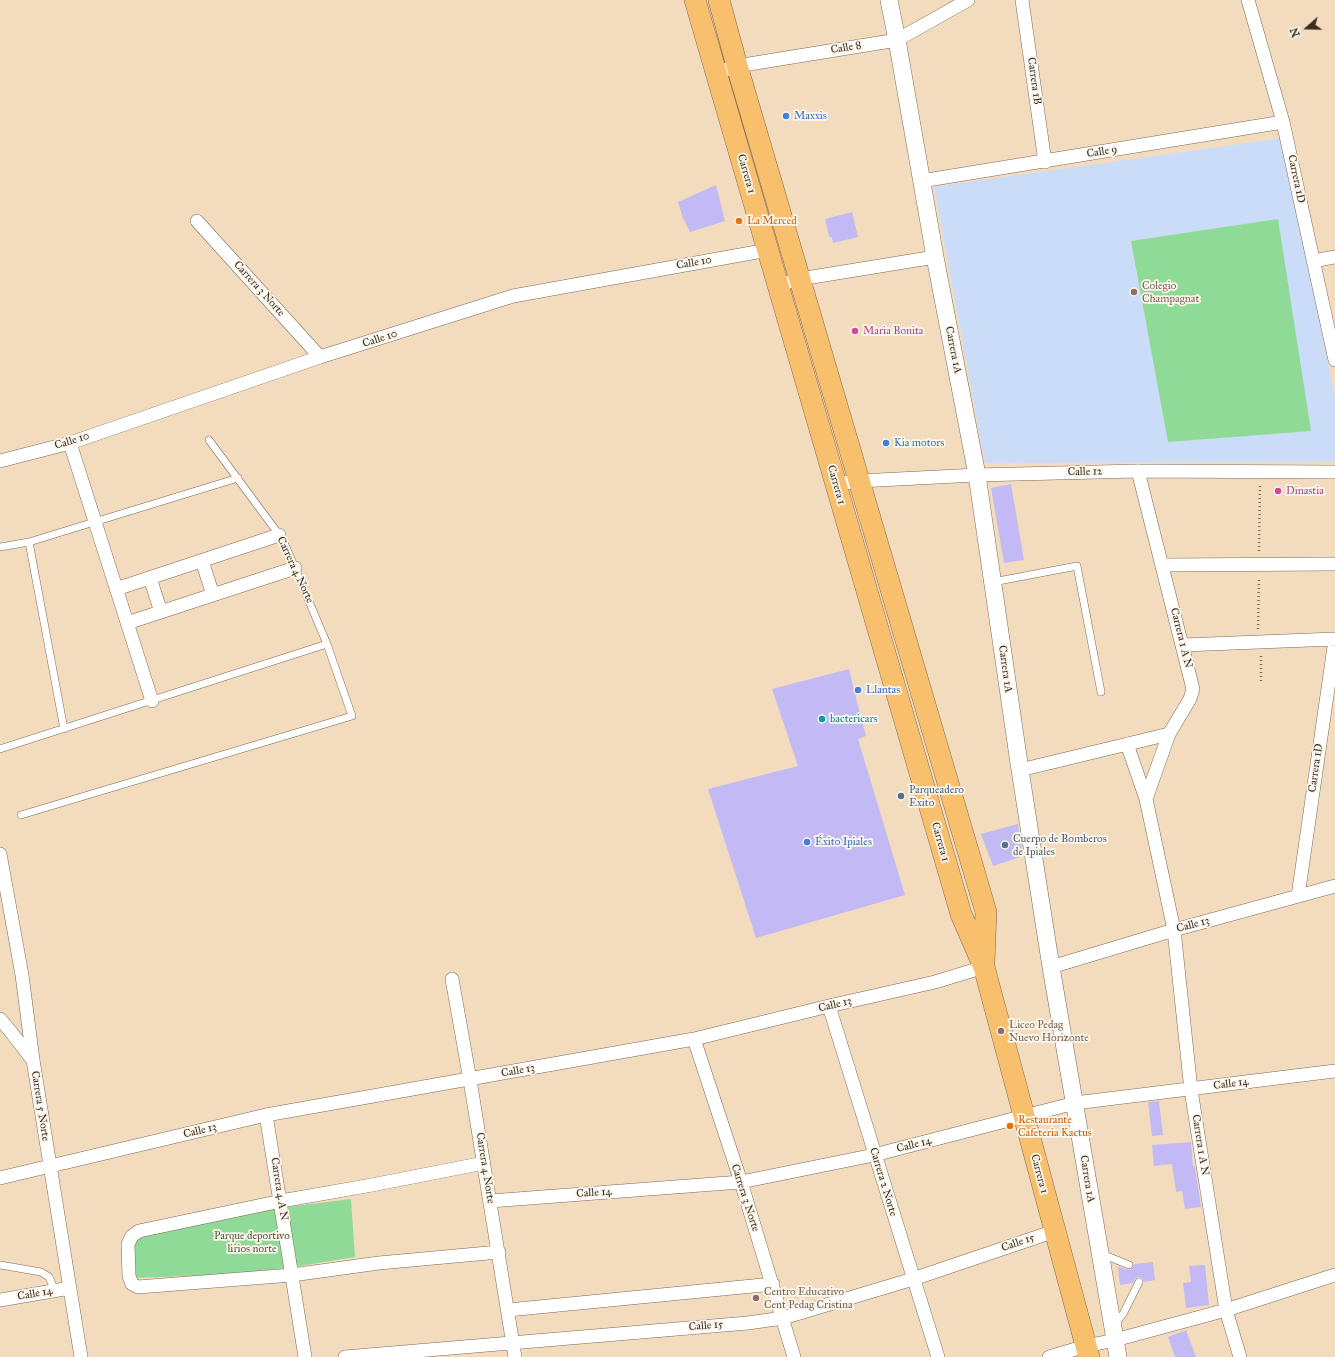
<!DOCTYPE html>
<meta charset="utf-8">
<style>
body{margin:0}
#map{position:relative;width:1335px;height:1357px;overflow:hidden;background:#f3dcbe;font-family:"IM FELL Great Primer",serif}
canvas{display:block}
.north{position:absolute;left:1287px;top:8px;width:40px;height:40px;-webkit-text-stroke:3px #fbf7ec;paint-order:stroke;rotate:250deg;font-size:11px;font-weight:700;line-height:16px;text-align:center;color:#3b2a1e}
.north::after{content:'';display:block;margin:auto;width:14px;height:18px;background:#3b2a1e;clip-path:polygon(50% 0,100% 100%,50% 72%,0 100%)}
</style>
<div id="map">
<canvas width="1335" height="1357"></canvas>
<div class="north">N</div>
</div>
<script>
const g = document.querySelector('canvas').getContext('2d');
g.lineJoin = 'round';
function fillPath(path, color) {
  g.fillStyle = color;
  g.fill(path, 'evenodd');
}
function shape(rows) {
  const path = new Path2D();
  for (const r of rows) {
    path.moveTo(r[0], r[1]);
    for (let i = 2; i < r.length; i += 2) path.lineTo(r[i], r[i + 1]);
  }
  return path;
}
function stroke(path, color, width, dash) {
  g.strokeStyle = color;
  g.lineWidth = width;
  g.lineCap = dash ? 'butt' : 'round';
  g.setLineDash(dash || []);
  g.stroke(path);
}
function write(font, color, halo, rows, align = 'center') {
  g.font = font + ' "IM FELL Great Primer",serif';
  g.lineWidth = 3.5;
  g.setLineDash([]);
  g.textBaseline = 'middle';
  g.strokeStyle = halo;
  g.fillStyle = color;
  for (const [text, x, y, turn = 0] of rows) {
    g.save();
    g.translate(x, y);
    g.rotate((+turn || 0) * Math.PI / 180);
    g.textAlign = isNaN(turn) ? turn : align;
    if (halo) g.strokeText(text, 0, 0);
    g.fillText(text, 0, 0);
    g.restore();
  }
}
fillPath(shape([
 [1282,138,1335,398,1335,462,985,463,934,187]
]), '#cbdcf9');
fillPath(shape([
 [1278,219,1311,431,1168,442,1131,241],
 [351,1199,355,1257,287,1268,215,1275,134,1278,131,1244,144,1232,280,1208]
]), '#8fda97');
fillPath(shape([
 [716,185,725,221,690,232,683,218,678,202],
 [852,212,858,237,833,243,832,238,829,236,825,219],
 [1011,484,1024,560,1004,563,991,488],
 [849,669,857,702,866,736,858,739,905,895,756,938,708,789,798,766,772,689],
 [1018,824,1023,856,993,866,981,834],
 [1159,1101,1163,1135,1152,1136,1148,1102],
 [1191,1142,1193,1166,1195,1166,1201,1207,1185,1209,1182,1191,1176,1192,1172,1164,1154,1166,1152,1145],
 [1153,1262,1155,1280,1144,1282,1142,1278,1138,1277,1136,1278,1133,1283,1120,1285,1118,1267,1129,1270,1132,1269,1134,1264],
 [1205,1265,1209,1305,1186,1308,1183,1283,1191,1282,1189,1266],
 [1186,1330,1196,1357,1175,1357,1168,1337]
]), '#c3baf5');
const service = shape([
 [29,542,64,729],
 [0,547,29,542,238,478],
 [993,582,1077,566,1101,692],
 [0,749,327,644],
 [21,815,352,716,327,644,283,540,209,440],
 [1102,1254,1129,1265],
 [0,1265,41,1272,49,1277,55,1291],
 [1114,1325,1123,1314,1139,1282]
]);
const minor = shape([
 [1022,0,1045,162],
 [1248,0,1283,122,1335,360],
 [716,73,737,66,897,40,968,0],
 [921,181,1283,122],
 [197,221,320,357],
 [1313,261,1335,257],
 [778,285,800,279,935,257],
 [70,443,152,701],
 [0,461,70,443,320,357,513,296,768,250],
 [1138,471,1193,689,1190,699,1169,734,1146,799],
 [836,484,859,481,977,475,1138,471,1335,472],
 [202,561,213,595],
 [1162,565,1335,564],
 [150,578,161,612],
 [116,589,279,535],
 [127,623,295,568],
 [1183,645,1335,639],
 [1127,744,1146,799,1174,930,1191,1090,1226,1310,1240,1357],
 [1020,770,1169,734],
 [0,854,22,975,33,1060,81,1357],
 [1298,896,1335,640],
 [1051,967,1174,930,1335,886],
 [452,979,470,1080,515,1357],
 [829,1006,938,1357],
 [0,1019,11,1032,31,1058],
 [694,1039,741,1182,794,1357],
 [266,1115,305,1357],
 [484,1163,372,1185,281,1201,139,1231,132,1236,128,1244,129,1276,132,1284,138,1287,292,1275,379,1263,499,1252],
 [0,1178,266,1115,694,1039,829,1006,935,982,984,967],
 [490,1201,741,1182,874,1155,1075,1103,1335,1071],
 [0,1300,70,1288],
 [508,1310,773,1284],
 [345,1357,748,1323,783,1318,913,1279,1055,1231],
 [1049,1357,1086,1346,1115,1340,1226,1310,1335,1275]
]);
const tertiary = shape([
 [889,0,897,40,935,257,977,475,1020,770,1051,967,1118,1357]
]);
const primary = shape([
 [695,0,961,914,984,967,1089,1357],
 [719,0,737,66,986,912,984,963]
]);
stroke(service, '#7b6856', 8);
stroke(minor, '#7b6856', 14);
stroke(tertiary, '#7b6856', 18);
stroke(primary, '#7b6856', 22);
stroke(shape([
 [1259,551,1260,484],
 [1258,629,1259,578],
 [1261,681,1261,654]
]), '#7b6856', 2.5, [1, 3]);
stroke(service, '#fff', 7);
stroke(minor, '#fff', 13);
stroke(tertiary, '#fff', 17);
stroke(primary, '#f8bf6c', 21);
for (const [x, y, r, color] of [
 [786,116,4,"#3f7fe0"],
 [739,221,4,"#e8710a"],
 [1134,292,4,"#8d6e63"],
 [855,331,4,"#d1479c"],
 [886,443,4,"#3f7fe0"],
 [1278,491,4,"#d1479c"],
 [858,690,4,"#3f7fe0"],
 [822,719,4,"#0f9aa8"],
 [901,796,4,"#5c6f8a"],
 [807,842,4,"#3f7fe0"],
 [1005,845,4,"#5c6f8a"],
 [1001,1031,4,"#8d6e63"],
 [1010,1126,4,"#e8710a"],
 [756,1298,4,"#8d6e63"]
]) {
  const dot = new Path2D();
  dot.arc(x, y, r, 0, 2 * Math.PI);
  g.fillStyle = color;
  g.fill(dot);
  stroke(dot, '#fbf7ec', 1.5);
}
write('11px', '#3b2a1e', '#fbf7ec', [
 ["Calle 8",846,48,-9],
 ["Carrera 1B",1034,81,82],
 ["Calle 9",1102,152,-9],
 ["Carrera 1",746,174,74],
 ["Carrera 1D",1296,179,78],
 ["Calle 10",694,263,-10],
 ["Carrera 3 Norte",259,289,48],
 ["Calle 10",380,339,-18],
 ["Carrera 1A",953,350,79],
 ["Calle 10",72,441,-17],
 ["Calle 12",1085,472,-1],
 ["Carrera 1",836,485,74],
 ["Carrera 4 Norte",295,570,65],
 ["Carrera 1 A N",1181,638,76],
 ["Carrera 1A",1005,669,82],
 ["Carrera 1D",1316,768,-82],
 ["Carrera 1",940,842,74],
 ["Calle 13",1193,925,-15],
 ["Calle 13",835,1005,-13],
 ["Calle 13",518,1071,-10],
 ["Calle 14",1231,1084,-7],
 ["Carrera 5 Norte",40,1106,81],
 ["Calle 13",200,1131,-13],
 ["Calle 14",914,1145,-14],
 ["Carrera 1 A N",1200,1145,81],
 ["Carrera 4 Norte",485,1168,81],
 ["Carrera 1",1039,1174,75],
 ["Carrera 1A",1087,1179,81],
 ["Carrera 2 Norte",883,1182,73],
 ["Carrera 4 A N",279,1189,81],
 ["Calle 14",594,1193,-4],
 ["Carrera 3 Norte",745,1198,72],
 ["Calle 15",1018,1243,-19],
 ["Calle 14",35,1294,-10],
 ["Calle 15",706,1326,-5]
]);
write('11px', '#366cbe', '#fbf7ec', [
 ["Maxxis",794,116],
 ["Kia motors",894,443],
 ["Llantas",866,690],
 ["Éxito Ipiales",815,842]
], 'left');
write('11px', '#c56008', '#fbf7ec', [
 ["La Merced",747,221],
 ["Restaurante",1018,1120],
 ["Cafeteria Kactus",1018,1133]
], 'left');
write('11px', '#785e54', '#fbf7ec', [
 ["Colegio",1142,286],
 ["Champagnat",1142,299],
 ["Liceo Pedag",1009,1025],
 ["Nuevo Horizonte",1009,1038],
 ["Centro Educativo",764,1292],
 ["Cent Pedag Cristina",764,1305]
], 'left');
write('11px', '#b23c85', '#fbf7ec', [
 ["Maria Bonita",863,331],
 ["Dinastia",1286,491]
], 'left');
write('11px', '#0d838f', '#fbf7ec', [
 ["bactericars",830,719]
], 'left');
write('11px', '#4e5e75', '#fbf7ec', [
 ["Parqueadero",909,790],
 ["Exito",909,803],
 ["Cuerpo de Bomberos",1013,839],
 ["de Ipiales",1013,852]
], 'left');
write('11px', '#50563c', '#fbf7ec', [
 ["Parque deportivo",252,1236],
 ["lirios norte",252,1249]
]);
</script>
